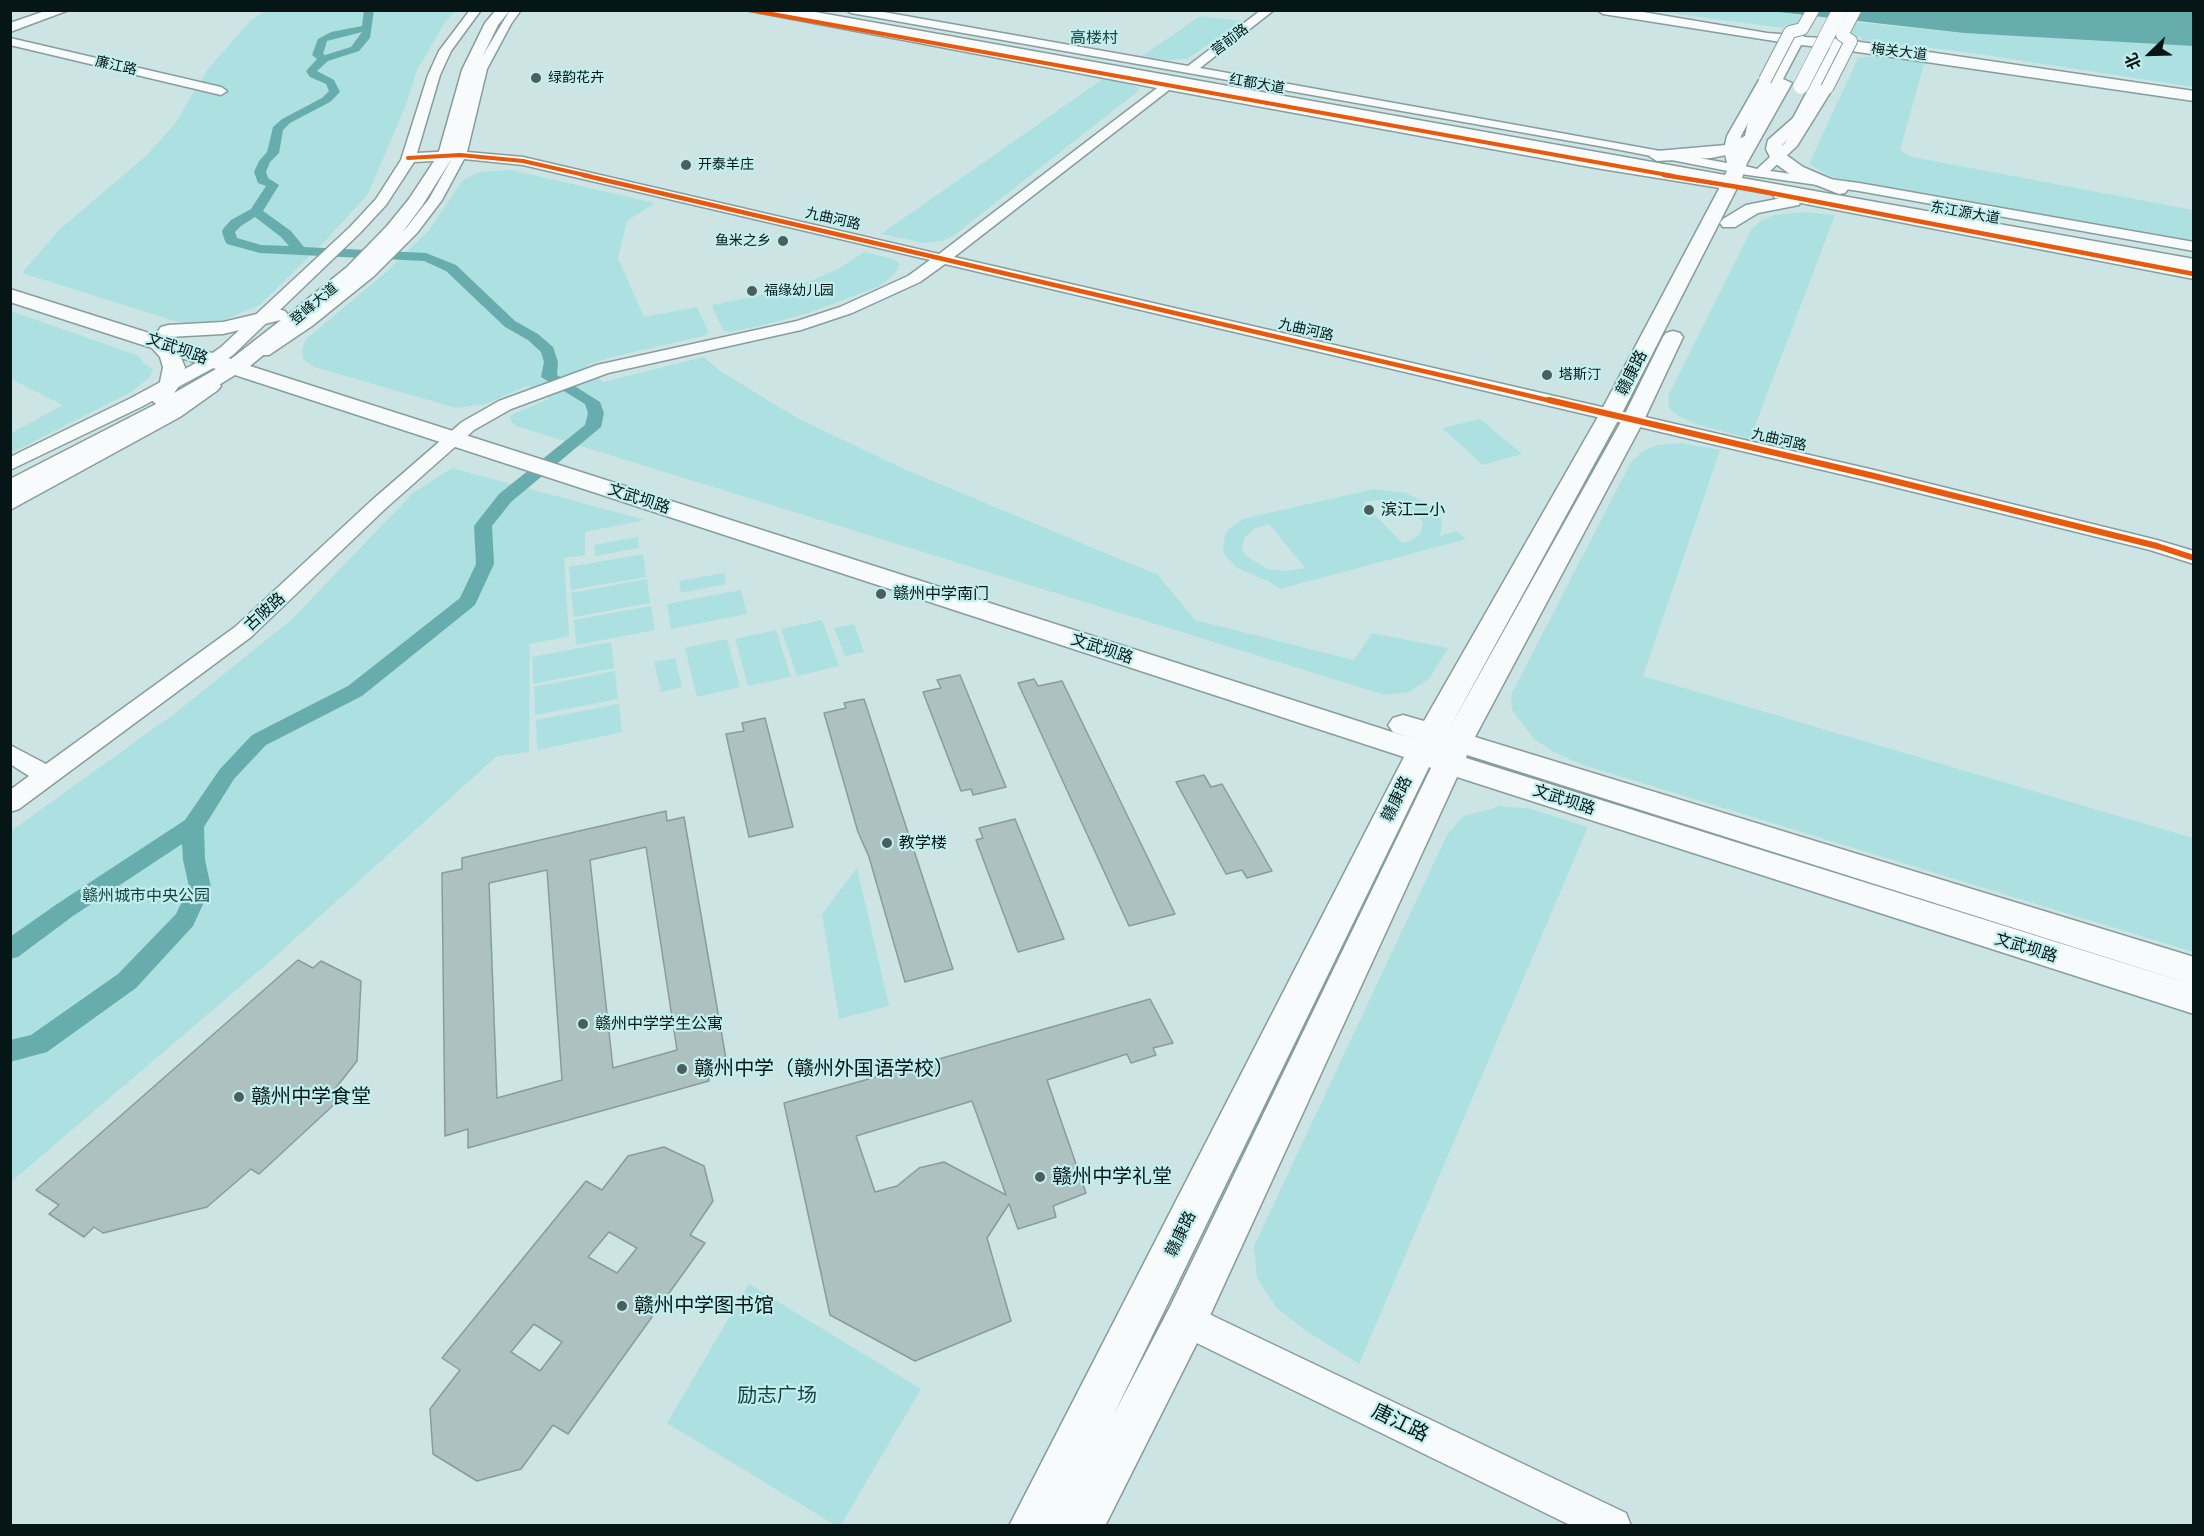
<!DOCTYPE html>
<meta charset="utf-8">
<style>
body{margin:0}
#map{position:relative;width:2204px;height:1536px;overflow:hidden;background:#cce4e4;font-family:Montserrat,"Noto Sans SC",sans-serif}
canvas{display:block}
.frame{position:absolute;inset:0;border:12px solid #061616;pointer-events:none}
.north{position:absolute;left:2120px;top:24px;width:60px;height:60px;-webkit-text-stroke:4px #c2eeee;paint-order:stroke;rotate:247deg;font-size:16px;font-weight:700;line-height:24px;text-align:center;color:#061616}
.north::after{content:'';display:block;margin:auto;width:21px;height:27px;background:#061616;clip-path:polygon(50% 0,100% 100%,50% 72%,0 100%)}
</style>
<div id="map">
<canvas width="2204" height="1536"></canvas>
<div class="frame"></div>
<div class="north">北</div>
</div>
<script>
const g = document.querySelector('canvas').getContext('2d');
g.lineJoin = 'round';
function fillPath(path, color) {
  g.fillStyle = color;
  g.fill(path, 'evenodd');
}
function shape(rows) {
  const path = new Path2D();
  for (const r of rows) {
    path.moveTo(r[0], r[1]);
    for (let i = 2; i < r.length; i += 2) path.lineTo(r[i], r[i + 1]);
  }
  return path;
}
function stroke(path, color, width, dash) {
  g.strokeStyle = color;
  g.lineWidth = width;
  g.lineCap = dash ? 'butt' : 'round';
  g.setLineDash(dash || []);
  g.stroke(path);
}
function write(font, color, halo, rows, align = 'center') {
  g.font = font + ' Montserrat,"Noto Sans SC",sans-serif';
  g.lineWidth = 4.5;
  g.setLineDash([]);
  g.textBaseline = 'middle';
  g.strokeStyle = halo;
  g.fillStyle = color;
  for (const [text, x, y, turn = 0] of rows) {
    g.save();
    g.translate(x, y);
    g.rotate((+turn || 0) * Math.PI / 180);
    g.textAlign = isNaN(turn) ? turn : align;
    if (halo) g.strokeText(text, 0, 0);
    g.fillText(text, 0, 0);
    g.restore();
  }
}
fillPath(shape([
 [1769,10,1800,16,1797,26,1785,25,1783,28,1655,11],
 [265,11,456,11,445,22,417,70,406,105,368,194,328,238,260,305,222,321,206,323,178,322,22,273,58,231,146,156,174,125,208,69,250,21],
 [1200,16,1243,21,1187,59,1165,60,1142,56],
 [1854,22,1964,33,2193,46,2193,87,1965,52,1862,40,1861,37,1850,36],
 [1884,55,1925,61,1900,150,1912,157,2193,210,2193,242,1832,177,1809,164,1858,58],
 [1103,79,1126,83,1139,88,1137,92,953,236,942,241,924,243,881,234],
 [511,170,655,203,627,221,618,258,644,317,697,307,709,332,704,336,616,356,587,365,603,382,704,357,720,371,797,418,904,469,1158,575,1195,620,1354,660,1372,633,1448,648,1429,679,1408,692,1385,695,516,426,510,420,511,415,549,399,527,386,486,404,456,408,314,367,303,359,302,349,306,339,384,274,429,230,463,180,479,172],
 [1804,212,1835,215,1750,439,1696,424,1678,416,1669,408,1668,396,1751,230,1761,221,1774,215],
 [864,252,894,259,900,264,898,269,888,280,877,287,809,313,771,323,731,332,723,330,715,313,712,305,780,291,813,280,838,269],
 [11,311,139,356,144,364,153,369,150,377,131,392,11,453,11,433,63,405,11,379],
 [1480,419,1522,454,1483,465,1442,428],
 [1681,443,1720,450,1643,676,2193,838,2193,952,1580,764,1552,751,1534,739,1512,710,1511,695,1631,462,1643,451,1658,445],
 [452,468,645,520,585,532,585,555,564,558,569,636,530,644,529,752,497,756,276,956,11,1182,11,831,178,711,291,620,413,493],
 [1374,489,1405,493,1423,501,1441,517,1442,524,1440,536,1457,531,1466,539,1280,589,1268,581,1237,568,1225,555,1223,548,1225,535,1229,529,1243,519],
 [1379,500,1405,505,1417,513,1423,523,1420,534,1410,541,1402,543,1363,502],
 [1269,524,1305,568,1287,571,1267,569,1245,555,1242,549,1244,538,1254,529],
 [638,537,639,548,595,556,594,545],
 [643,554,646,577,571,590,569,567],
 [724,573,726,584,681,593,679,581],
 [647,579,650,603,574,617,571,593],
 [741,590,747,614,671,629,667,604],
 [651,606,655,630,576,645,574,620],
 [822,620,839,666,797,676,781,629],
 [854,624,864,652,845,656,834,628],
 [776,630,791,677,748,686,735,639],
 [727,639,740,687,697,697,685,648],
 [611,642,614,668,533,684,532,657],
 [675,658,682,687,661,692,654,662],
 [615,671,618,699,535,715,534,687],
 [619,704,622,732,537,750,536,720],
 [1501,806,1531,809,1588,827,1359,1364,1302,1328,1276,1307,1257,1278,1254,1246,1447,835,1463,816],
 [857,868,889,1006,839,1019,822,914],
 [749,1284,921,1389,841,1525,835,1525,667,1423]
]), '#ade1e1');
fillPath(shape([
 [1769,11,2193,11,2193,46,1964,33]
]), '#68adad');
fillPath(shape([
 [364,10,374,10,370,38,359,51,328,61,317,71,334,80,340,92,330,102,290,123,283,130,279,153,270,162,266,172,268,178,279,185,263,211,291,231,304,247,426,253,456,265,515,321,538,334,553,347,558,362,557,375,600,402,604,413,601,427,511,502,492,526,494,564,475,605,362,696,266,745,234,779,204,827,205,860,211,887,193,926,136,988,47,1052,10,1062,10,1040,31,1035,118,974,176,914,189,887,183,860,182,844,73,916,18,957,10,959,10,937,57,904,185,820,220,769,252,735,348,686,460,598,476,564,474,526,477,522,499,494,585,425,588,413,585,404,541,377,544,362,541,352,528,340,505,327,446,271,424,261,260,253,227,244,225,241,222,232,223,229,231,220,251,209,266,186,258,183,254,172,259,161,267,152,273,127,282,119,322,98,329,91,326,84,310,77,306,71,317,59,312,55,318,39,331,32,362,26,364,10],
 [362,32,351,47,325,55,323,54,327,41,362,32],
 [255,217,281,237,289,246,261,245,237,238,235,232,241,226,255,217]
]), '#68adad');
const building = shape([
 [960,675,998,768,1006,787,973,795,971,789,961,791,923,692,941,688,937,680,960,675],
 [1034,679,1038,686,1062,681,1175,914,1129,926,1018,683,1034,679],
 [864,699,953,969,905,982,869,857,858,832,824,713,846,708,844,703,864,699],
 [765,718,793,827,749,837,726,734,744,731,742,723,765,718],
 [1204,775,1211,787,1222,784,1272,871,1247,878,1242,870,1226,874,1176,782,1204,775],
 [666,811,667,821,684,817,726,1059,706,1064,709,1081,468,1148,468,1129,445,1136,442,873,462,869,462,858,666,811],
 [646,847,677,1050,613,1068,590,860,646,847],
 [547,870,562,1080,497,1098,489,883,547,870],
 [1015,819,1064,939,1018,952,976,840,983,838,979,828,1015,819],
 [298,960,313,968,321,961,361,981,357,1061,331,1094,339,1100,259,1174,251,1169,207,1207,103,1233,94,1227,84,1237,49,1214,59,1205,36,1190,298,960],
 [1150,999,1173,1043,1153,1048,1156,1055,1131,1063,1127,1054,1047,1080,1086,1193,1053,1206,1056,1217,1018,1229,1009,1204,987,1238,1011,1321,915,1361,830,1315,784,1103,1150,999],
 [972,1101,1006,1195,944,1162,919,1168,897,1186,875,1192,856,1136,972,1101],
 [664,1147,704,1166,713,1201,690,1235,705,1243,568,1434,553,1425,521,1469,477,1481,433,1454,430,1409,460,1370,442,1358,586,1181,602,1190,628,1156,664,1147],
 [609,1232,637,1248,617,1273,588,1257,609,1232],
 [534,1324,562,1342,540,1371,511,1352,534,1324]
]);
fillPath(building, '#aec1c1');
stroke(building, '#899c9c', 1.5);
const minor = shape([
 [470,10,481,10,451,51,440,75,417,153,454,151,475,69,510,10,521,10,511,24,487,69,467,152,523,157,939,254,1157,88,745,10,771,10,1596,160,1725,181,1727,184,1720,188,1596,168,1169,90,954,257,1874,470,2157,540,2194,551,2194,564,2150,550,1874,482,945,264,920,282,852,313,801,330,608,373,511,409,474,430,385,509,251,637,19,809,10,812,10,790,29,776,10,764,10,745,46,764,235,627,371,501,462,422,499,401,597,365,797,321,840,307,908,276,930,260,523,165,464,159,442,200,417,233,374,276,312,326,269,355,257,355,255,351,257,347,300,320,364,270,407,227,429,199,451,160,414,162,386,205,360,233,233,355,219,365,141,407,10,470,10,457,129,399,207,357,221,347,350,227,376,199,401,160,428,75,439,51,470,10],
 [846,10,872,10,1188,66,1261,10,1274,10,1200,68,1727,163,1724,149,1727,136,1759,80,1765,76,1771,80,1741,136,1738,149,1741,165,1757,169,1785,143,1823,85,1827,84,1833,88,1797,146,1770,171,1859,183,2194,242,2194,251,1859,191,1741,174,1735,177,1730,176,1728,171,1610,148,851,13,846,10],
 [10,38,221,87,227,91,221,95,10,45,10,38],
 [1780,191,2194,269,2194,279,1775,198,1773,195,1780,191],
 [212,381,218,382,221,386,218,390,180,417,10,510,10,496,168,409,206,382,212,381],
 [1186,1303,1626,1513,1631,1526,1572,1526,1174,1332,1169,1320,1174,1308,1186,1303]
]);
const major = shape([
 [48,10,69,10,10,32,10,23,48,10],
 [496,10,510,10,498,25,476,70,454,155,422,206,401,234,361,275,250,366,1414,739,1393,732,1388,725,1393,718,1403,715,1424,721,1599,415,1721,185,778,14,772,10,804,10,1725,175,1736,153,1711,158,1657,161,1649,156,1657,151,1726,145,1745,136,1750,112,1787,43,1603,14,1597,10,1631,10,1767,33,1792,35,1798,33,1805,37,1840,39,2194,91,2194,101,1844,50,1808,120,1782,145,1785,154,1803,167,1845,185,1848,189,1845,193,1839,194,1791,175,1772,161,1766,149,1768,140,1793,118,1830,48,1801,45,1783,79,1792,83,1747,163,1742,178,2194,259,2194,271,1801,199,1799,205,1758,213,1735,227,1723,227,1720,223,1723,219,1746,205,1787,197,1737,188,1621,415,1449,729,1622,420,1663,337,1666,333,1673,331,1680,333,1683,337,1644,420,1475,737,2194,957,2194,985,1467,755,1466,758,2194,985,2194,1014,1457,777,1201,1335,1105,1526,1009,1526,1404,757,235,375,178,410,18,494,10,496,10,479,156,404,149,398,160,382,163,367,160,357,152,348,10,302,10,289,231,359,281,320,223,334,168,337,161,335,158,331,161,327,168,325,223,322,278,309,285,311,288,315,347,267,387,226,409,199,438,155,462,70,485,23,496,10],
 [181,358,216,369,174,393,182,382,185,367,181,358],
 [1429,767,1431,768,1171,1305,1114,1414,1429,767]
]);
stroke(minor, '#899c9c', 3);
stroke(major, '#899c9c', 3);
fillPath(minor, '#f7fbfb');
fillPath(major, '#f7fbfb');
const minorBridge = shape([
 [1765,80,1790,32,1802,29,1813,10],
 [1827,88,1851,41,1842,35,1855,10]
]);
const majorBridge = shape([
 [1801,86,1840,10]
]);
stroke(minorBridge, '#899c9c', 14, []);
stroke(majorBridge, '#899c9c', 16, []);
stroke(minorBridge, '#f7fbfb', 12);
stroke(majorBridge, '#f7fbfb', 15);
stroke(shape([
 [750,10,1673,176],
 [408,158,460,155,523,161,589,176]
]), '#e8590c', 4);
stroke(shape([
 [583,175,1556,402],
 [1664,175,1750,189,2194,274]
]), '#e8590c', 4.5);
stroke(shape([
 [1549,400,1874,476,2157,546,2194,558]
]), '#e8590c', 6);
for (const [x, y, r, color] of [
 [536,78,6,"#4b5e5e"],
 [686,165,6,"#4b5e5e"],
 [783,241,6,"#4b5e5e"],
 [752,291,6,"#4b5e5e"],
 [1547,375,6,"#4b5e5e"],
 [1369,510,6,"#4b5e5e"],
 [881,594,6,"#4b5e5e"],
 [887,843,6,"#4b5e5e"],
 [583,1024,6,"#4b5e5e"],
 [682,1069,6,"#4b5e5e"],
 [239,1097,6,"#4b5e5e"],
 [1040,1177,6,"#4b5e5e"],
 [622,1306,6,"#4b5e5e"]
]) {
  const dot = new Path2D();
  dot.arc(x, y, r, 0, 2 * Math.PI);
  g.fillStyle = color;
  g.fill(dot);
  stroke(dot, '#c2eeee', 2);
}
write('14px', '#061616', '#c2eeee', [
 ["营前路",1230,40,-37],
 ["梅关大道",1899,52,7],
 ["廉江路",116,66,13],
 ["红都大道",1257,84,10],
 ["东江源大道",1965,213,10],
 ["九曲河路",833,219,13],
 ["登峰大道",314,304,-40],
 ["九曲河路",1306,330,13],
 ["九曲河路",1779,440,13]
]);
write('14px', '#061616', '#c2eeee', [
 ["绿韵花卉",548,78],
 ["开泰羊庄",698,165],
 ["鱼米之乡",771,241,"right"],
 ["福缘幼儿园",764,291],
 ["塔斯汀",1559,375]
], 'left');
write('16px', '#1e4747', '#c2eeee', [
 ["高楼村",1094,38]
]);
write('16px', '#061616', '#c2eeee', [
 ["文武坝路",177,349,19],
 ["赣康路",1632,373,-63],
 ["文武坝路",639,499,18],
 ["古陂路",265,612,-42],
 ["文武坝路",1102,649,18],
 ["赣康路",1397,799,-64],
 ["文武坝路",1564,800,18],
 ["文武坝路",2026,948,17],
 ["赣康路",1181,1234,-64]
]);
write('16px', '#061616', '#c2eeee', [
 ["滨江二小",1381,510],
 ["赣州中学南门",893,594],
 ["教学楼",899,843],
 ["赣州中学学生公寓",595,1024]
], 'left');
write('16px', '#163f3f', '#c2eeee', [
 ["赣州城市中央公园",146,896]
]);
write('20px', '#061616', '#c2eeee', [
 ["赣州中学（赣州外国语学校）",694,1069],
 ["赣州中学食堂",251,1097],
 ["赣州中学礼堂",1052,1177],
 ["赣州中学图书馆",634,1306]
], 'left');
write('20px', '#163f3f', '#c2eeee', [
 ["励志广场",777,1396]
]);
write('20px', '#061616', '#c2eeee', [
 ["唐江路",1400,1423,26]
]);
</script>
